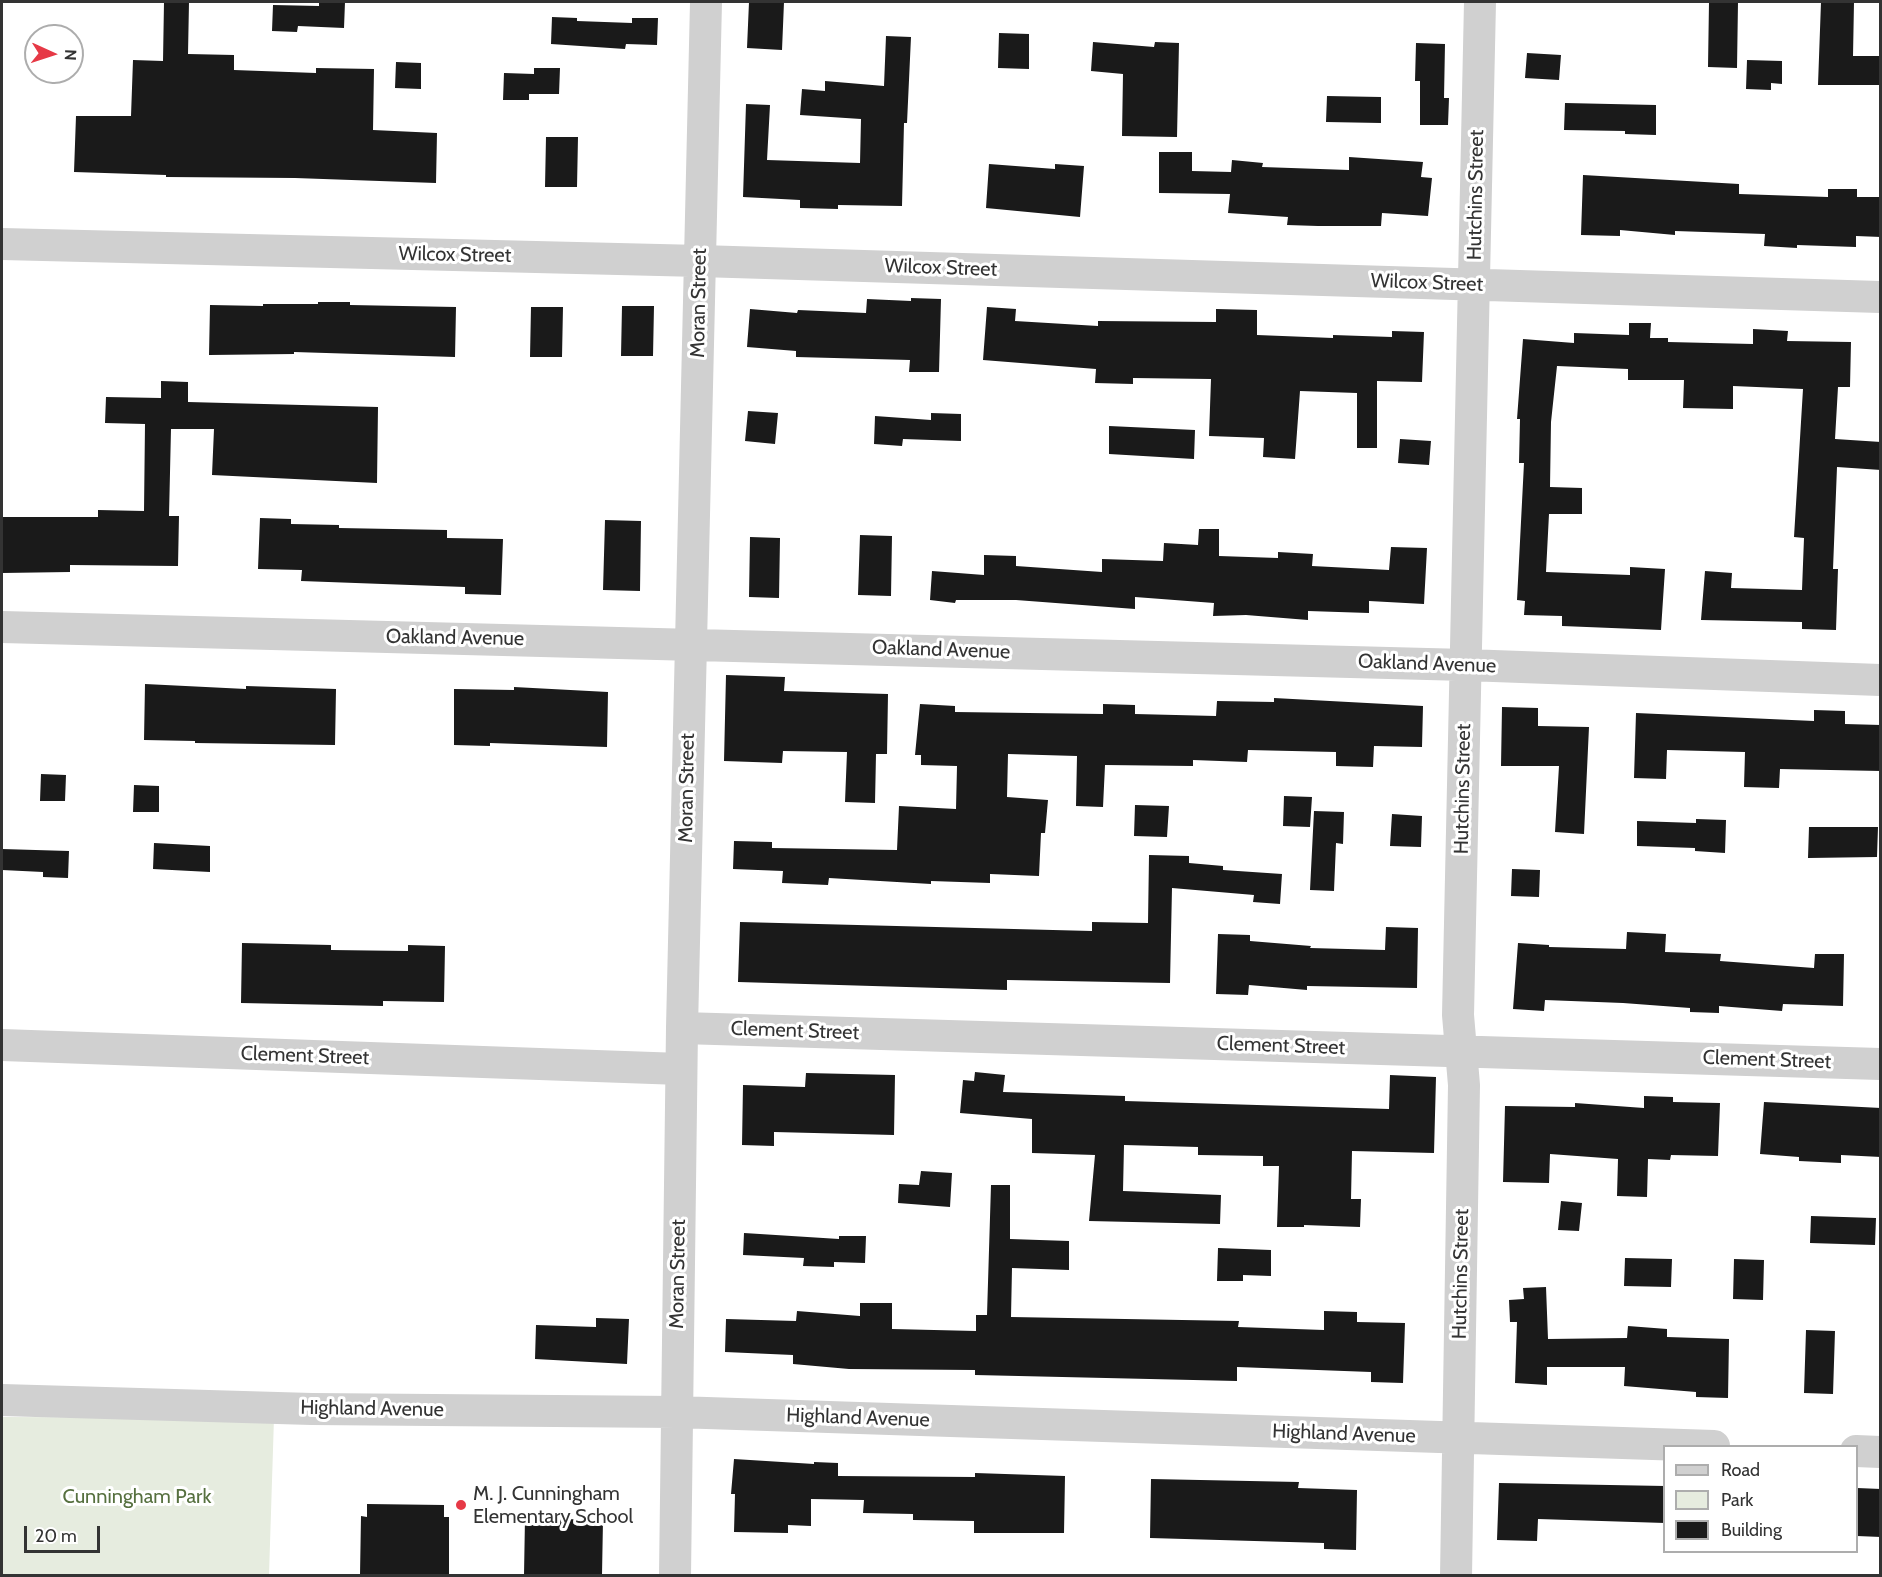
<!DOCTYPE html>
<style>
body{margin:0}
#map{position:relative;width:1882px;height:1577px;overflow:hidden;background:#fff;font-family:Cabin,sans-serif}
canvas{display:block}
.frame{position:absolute;inset:0;border:3px solid #333;pointer-events:none}
.legend{position:absolute;left:1663px;top:1445px;width:195px;height:108px;box-sizing:border-box;background:#fff;border:2px solid #adadad;margin:0;padding:8px 10px;list-style:none;font-size:18px;color:#333}
.legend li{display:flex;align-items:center;gap:12px;height:30px}
.legend b{width:30px;border:2px solid #adadad}
.north{position:absolute;left:24px;top:24px;width:60px;height:60px;box-sizing:border-box;background:#fff;border:2px solid #adadad;border-radius:50%;rotate:93deg;font-size:16px;font-weight:700;line-height:24px;text-align:center;color:#333}
.north::after{content:'';display:block;margin:auto;width:21px;height:27px;background:#e63946;clip-path:polygon(50% 0,100% 100%,50% 72%,0 100%)}
.scale{position:absolute;left:24px;top:1526px;width:76px;height:27px;box-sizing:border-box;border:3px solid #333;border-top:0;padding-left:8px;font-size:18px;line-height:21px;white-space:nowrap;color:#333;-webkit-text-stroke:4px #fff;paint-order:stroke}
</style>
<div id="map">
<canvas width="1882" height="1577"></canvas>
<div class="frame"></div>
<ul class="legend">
<li><b style="height:8px;background:#d0d0d0"></b>Road</li>
<li><b style="height:16px;background:#e6ecdf"></b>Park</li>
<li><b style="height:16px;background:#1a1a1a"></b>Building</li>
</ul>
<div class="north">N</div>
<div class="scale">20 m</div>
</div>
<script>
const g = document.querySelector('canvas').getContext('2d');
g.lineJoin = 'round';
function fillPath(path, color) {
  g.fillStyle = color;
  g.fill(path, 'evenodd');
}
function shape(rows) {
  const path = new Path2D();
  for (const r of rows) {
    path.moveTo(r[0], r[1]);
    for (let i = 2; i < r.length; i += 2) path.lineTo(r[i], r[i + 1]);
  }
  return path;
}
function stroke(path, color, width, dash) {
  g.strokeStyle = color;
  g.lineWidth = width;
  g.lineCap = dash ? 'butt' : 'round';
  g.setLineDash(dash || []);
  g.stroke(path);
}
function write(font, color, halo, rows, align = 'center') {
  g.font = font + ' Cabin,sans-serif';
  g.lineWidth = 6;
  g.setLineDash([]);
  g.textBaseline = 'middle';
  g.strokeStyle = halo;
  g.fillStyle = color;
  for (const [text, x, y, turn = 0] of rows) {
    g.save();
    g.translate(x, y);
    g.rotate((+turn || 0) * Math.PI / 180);
    g.textAlign = isNaN(turn) ? turn : align;
    if (halo) g.strokeText(text, 0, 0);
    g.fillText(text, 0, 0);
    g.restore();
  }
}
fillPath(shape([
 [2,1417,274,1418,269,1575,2,1576]
]), '#e6ecdf');
fillPath(shape([
 [164,2,189,2,188,54,234,55,234,70,316,73,316,68,374,69,373,130,437,133,436,183,295,178,166,177,166,175,74,172,76,116,131,116,133,60,163,61],
 [319,2,345,2,344,28,298,26,297,32,272,31,273,5,319,6],
 [749,2,784,2,782,50,747,48],
 [1709,2,1738,2,1737,68,1708,67],
 [1821,2,1854,2,1853,56,1881,56,1881,85,1818,85],
 [552,17,577,18,577,21,632,23,632,18,658,18,657,45,626,44,625,49,551,44],
 [999,33,1029,34,1029,69,998,68],
 [886,36,911,37,907,123,904,123,902,206,838,205,838,209,800,208,800,200,743,197,746,104,770,105,767,160,860,163,861,119,800,115,802,89,825,91,825,81,884,86],
 [1093,42,1154,47,1155,42,1179,43,1177,137,1122,136,1123,74,1091,71],
 [1416,43,1445,44,1444,98,1449,98,1448,125,1420,125,1420,81,1415,81],
 [1527,53,1561,55,1559,80,1525,78],
 [1747,60,1782,61,1782,84,1771,83,1771,90,1746,89],
 [396,62,421,63,421,89,395,88],
 [534,68,560,68,559,94,529,94,529,100,503,100,504,73,534,74],
 [1327,96,1381,97,1381,123,1326,122],
 [1565,103,1656,105,1656,135,1625,134,1625,131,1564,130],
 [546,137,578,137,577,187,545,187],
 [1159,152,1192,152,1192,171,1231,172,1232,160,1263,163,1262,167,1349,170,1349,157,1423,162,1421,177,1432,178,1428,216,1382,213,1381,226,1318,226,1287,225,1288,217,1228,213,1230,194,1159,193],
 [989,164,1055,169,1055,164,1084,166,1080,217,986,208],
 [1583,175,1739,184,1739,194,1828,197,1828,189,1857,189,1857,197,1881,197,1881,237,1856,236,1856,247,1797,245,1797,248,1764,246,1765,234,1675,231,1675,235,1620,230,1620,236,1581,235],
 [911,298,941,299,939,372,909,372,910,360,796,357,796,351,747,347,750,309,797,313,798,310,866,313,867,299,911,301],
 [318,302,350,302,350,305,456,307,455,357,294,352,294,354,209,355,210,305,263,306,263,304,318,304],
 [622,306,654,306,653,356,621,356],
 [531,307,563,307,562,357,530,357],
 [987,307,1016,309,1015,321,1098,326,1098,321,1216,322,1216,309,1257,310,1257,335,1333,338,1333,335,1392,337,1392,331,1424,332,1422,382,1377,381,1377,448,1357,448,1357,393,1300,391,1295,459,1263,457,1264,438,1209,436,1211,379,1133,378,1133,384,1095,383,1096,369,983,360],
 [1629,323,1651,323,1650,338,1668,338,1668,342,1753,344,1753,329,1788,331,1787,341,1851,342,1850,387,1838,387,1835,439,1881,442,1881,470,1837,467,1833,569,1838,569,1836,630,1802,629,1802,622,1701,620,1705,571,1732,573,1731,588,1802,590,1804,538,1794,537,1803,389,1733,386,1733,409,1683,408,1684,380,1628,380,1628,369,1557,366,1551,422,1550,487,1582,488,1582,514,1549,514,1546,572,1630,575,1630,567,1665,569,1661,630,1562,626,1562,616,1524,615,1525,601,1517,600,1524,463,1519,463,1520,419,1517,419,1523,339,1574,343,1574,333,1629,335],
 [161,381,188,382,188,402,378,407,377,483,212,475,214,429,171,429,169,516,179,516,178,566,70,565,70,572,2,573,2,517,98,517,98,510,144,511,145,424,105,423,106,397,161,398],
 [748,411,778,413,775,444,745,441],
 [931,413,961,414,961,441,903,439,902,446,874,444,875,416,931,420],
 [1109,426,1195,430,1194,459,1109,454],
 [1400,439,1431,441,1429,465,1398,463],
 [260,518,291,519,291,524,339,525,339,528,447,530,447,538,503,539,501,595,465,594,465,587,301,581,302,570,258,569],
 [605,520,641,521,640,591,603,590],
 [1199,529,1219,529,1219,556,1278,558,1278,552,1313,554,1312,566,1389,570,1391,547,1427,548,1424,604,1369,601,1369,613,1308,611,1308,620,1246,615,1213,616,1214,603,1135,597,1135,609,1016,600,956,600,955,603,930,600,932,571,984,575,984,555,1016,556,1016,566,1102,572,1102,559,1163,561,1164,543,1198,545],
 [860,535,892,536,891,596,858,595],
 [750,537,780,538,779,598,749,597],
 [726,675,785,677,784,691,888,694,887,754,876,754,875,803,845,802,847,752,783,751,782,763,724,761],
 [145,684,246,689,246,686,336,689,335,745,195,743,195,741,144,740],
 [514,687,608,692,607,747,490,743,490,746,454,745,454,689,514,690],
 [1274,698,1423,706,1422,747,1374,746,1373,767,1336,766,1336,752,1248,750,1247,762,1193,760,1193,766,1105,765,1103,807,1076,806,1077,756,1008,754,1007,797,1048,800,1045,833,1041,833,1039,876,990,874,990,883,931,881,931,884,829,878,828,885,782,883,783,871,733,869,734,841,772,842,772,848,897,850,899,806,956,809,957,766,921,765,921,755,915,755,920,704,955,706,955,712,1103,714,1103,704,1135,705,1135,714,1216,716,1217,701,1274,702],
 [1502,707,1538,708,1538,726,1589,727,1584,834,1555,832,1559,766,1501,766],
 [1814,710,1845,711,1845,724,1881,725,1881,771,1780,769,1779,788,1744,787,1745,752,1667,750,1666,779,1634,778,1636,713,1814,721],
 [41,774,66,775,65,801,40,801],
 [134,785,159,786,159,812,133,812],
 [1284,796,1312,797,1310,827,1283,826],
 [1135,805,1169,806,1167,837,1134,836],
 [1314,811,1344,812,1343,844,1336,843,1334,891,1310,890],
 [1392,814,1422,816,1421,847,1390,846],
 [1696,819,1726,820,1725,853,1695,851,1695,848,1637,846,1637,821,1696,823],
 [1809,827,1878,827,1877,857,1808,858],
 [154,843,210,846,210,872,153,869],
 [2,849,69,851,68,878,43,877,43,872,2,870],
 [1149,855,1189,856,1189,863,1223,866,1223,870,1282,874,1280,904,1253,902,1254,895,1172,888,1170,983,1007,980,1007,990,738,982,740,922,1092,931,1092,922,1148,923],
 [1512,869,1540,870,1539,897,1511,896],
 [1386,927,1418,928,1417,988,1307,986,1307,990,1249,985,1248,995,1216,994,1218,934,1250,935,1250,941,1311,946,1310,948,1385,950],
 [1627,932,1666,934,1665,952,1721,954,1720,961,1814,968,1815,954,1844,954,1843,1006,1783,1004,1782,1011,1719,1006,1719,1013,1690,1012,1690,1008,1623,1003,1545,1000,1544,1011,1513,1009,1518,943,1549,945,1549,947,1626,949],
 [242,943,331,945,331,950,408,951,408,945,445,946,444,1002,383,1001,383,1006,241,1003],
 [975,1072,1005,1075,1003,1092,1125,1096,1125,1101,1389,1109,1390,1075,1436,1077,1434,1153,1352,1151,1351,1199,1361,1199,1360,1227,1304,1225,1304,1227,1277,1227,1279,1166,1263,1166,1263,1156,1198,1155,1198,1147,1124,1145,1123,1191,1221,1195,1220,1224,1089,1221,1095,1155,1032,1153,1032,1119,960,1113,963,1080,974,1081],
 [806,1073,895,1075,894,1135,774,1132,774,1146,742,1145,743,1085,805,1087],
 [1644,1096,1673,1097,1673,1102,1720,1103,1718,1156,1671,1155,1670,1160,1648,1159,1647,1197,1617,1196,1618,1159,1550,1154,1549,1183,1503,1182,1505,1106,1575,1107,1575,1103,1644,1108],
 [1764,1102,1881,1108,1881,1157,1841,1155,1841,1163,1799,1161,1799,1157,1760,1154],
 [921,1171,952,1173,950,1207,898,1203,899,1184,919,1185],
 [991,1185,1010,1185,1010,1239,1069,1241,1069,1270,1012,1268,1011,1317,1239,1321,1238,1327,1324,1330,1324,1311,1357,1312,1357,1322,1405,1323,1403,1383,1371,1382,1371,1372,1237,1367,1237,1381,975,1375,975,1370,849,1369,793,1364,793,1355,725,1352,726,1319,796,1321,797,1311,860,1316,860,1303,892,1303,892,1329,976,1331,976,1315,987,1315],
 [1561,1201,1582,1203,1579,1231,1558,1230],
 [1811,1216,1876,1218,1875,1245,1810,1243],
 [744,1233,839,1239,839,1236,866,1236,865,1263,834,1262,834,1267,803,1266,804,1258,743,1255],
 [1218,1248,1271,1250,1271,1276,1243,1275,1243,1281,1217,1281],
 [1625,1258,1672,1259,1671,1287,1624,1286],
 [1734,1259,1764,1260,1763,1300,1733,1299],
 [1546,1287,1548,1339,1627,1338,1628,1326,1667,1329,1667,1337,1729,1339,1728,1398,1696,1397,1696,1392,1624,1386,1625,1367,1547,1367,1547,1385,1515,1383,1517,1322,1510,1322,1509,1300,1524,1299,1523,1288],
 [596,1318,629,1319,627,1364,535,1359,536,1325,596,1327],
 [1806,1330,1835,1331,1833,1394,1804,1393],
 [734,1459,814,1464,814,1462,838,1463,838,1476,975,1477,975,1473,1065,1476,1064,1533,974,1533,974,1521,913,1520,913,1514,863,1513,864,1500,811,1499,811,1526,788,1525,788,1533,734,1532,735,1494,731,1494],
 [1151,1479,1299,1482,1298,1488,1357,1490,1356,1550,1324,1549,1324,1543,1150,1538],
 [1499,1483,1665,1486,1665,1523,1538,1519,1537,1541,1497,1540],
 [1857,1488,1881,1489,1881,1537,1857,1536],
 [367,1504,444,1505,444,1517,449,1517,449,1575,360,1575,361,1516,367,1517],
 [525,1518,603,1520,602,1575,524,1575]
]), '#1a1a1a');
stroke(shape([
 [2,244,700,261,1880,297],
 [2,627,1466,665,1880,680],
 [682,1028,1880,1064],
 [2,1045,681,1069],
 [2,1400,312,1409,676,1412,1714,1446],
 [1856,1451,1880,1452],
 [675,1576,682,1028,706,2],
 [1456,1576,1464,1085,1458,1015,1480,2]
]), '#d0d0d0', 32);
for (const [x, y, r, color] of [
 [461,1505,6,"#e63946"]
]) {
  const dot = new Path2D();
  dot.arc(x, y, r, 0, 2 * Math.PI);
  g.fillStyle = color;
  g.fill(dot);
  stroke(dot, '#fff', 2);
}
write('20px', '#333', '#fff', [
 ["Hutchins Street",1476,195,-89],
 ["Wilcox Street",455,255,1],
 ["Wilcox Street",941,268,2],
 ["Wilcox Street",1427,283,2],
 ["Moran Street",699,303,-89],
 ["Oakland Avenue",455,638,1],
 ["Oakland Avenue",941,650,2],
 ["Oakland Avenue",1427,664,2],
 ["Moran Street",687,788,-89],
 ["Hutchins Street",1463,789,-89],
 ["Clement Street",795,1031,2],
 ["Clement Street",1281,1046,2],
 ["Clement Street",305,1056,2],
 ["Clement Street",1767,1060,2],
 ["Moran Street",678,1274,-89],
 ["Hutchins Street",1461,1274,-89],
 ["Highland Avenue",372,1409,1],
 ["Highland Avenue",858,1418,2],
 ["Highland Avenue",1344,1434,2]
]);
write('20px', '#333', '#fff', [
 ["M. J. Cunningham",473,1494],
 ["Elementary School",473,1517]
], 'left');
write('20px', '#56703f', '#fff', [
 ["Cunningham Park",137,1497]
]);
</script>
